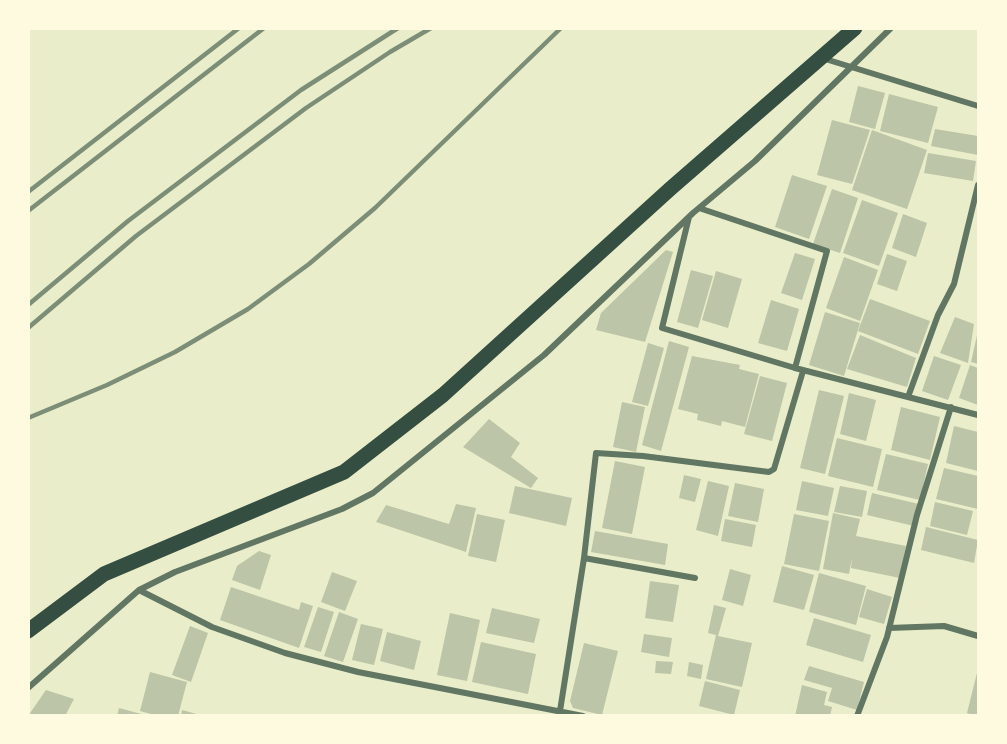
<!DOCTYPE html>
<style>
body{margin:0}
#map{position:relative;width:1007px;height:744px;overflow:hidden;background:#e9edc9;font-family:Helvetica,sans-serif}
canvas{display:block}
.frame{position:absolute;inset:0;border:30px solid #fefae0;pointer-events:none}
</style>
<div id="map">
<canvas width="1007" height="744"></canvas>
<div class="frame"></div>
</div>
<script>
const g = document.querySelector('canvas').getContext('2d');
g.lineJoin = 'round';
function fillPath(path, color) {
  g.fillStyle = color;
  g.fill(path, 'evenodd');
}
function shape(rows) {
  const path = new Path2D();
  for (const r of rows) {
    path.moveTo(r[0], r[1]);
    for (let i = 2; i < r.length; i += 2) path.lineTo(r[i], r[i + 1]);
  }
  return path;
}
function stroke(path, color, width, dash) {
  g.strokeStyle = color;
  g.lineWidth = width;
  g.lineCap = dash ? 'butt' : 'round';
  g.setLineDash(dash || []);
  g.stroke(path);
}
fillPath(shape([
 [858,86,885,93,875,129,849,122],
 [889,94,938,107,928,143,880,131],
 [832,120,870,130,852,184,817,175],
 [935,129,978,136,978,155,931,146],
 [872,130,927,150,907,209,852,190],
 [928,153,976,161,973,181,924,173],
 [792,175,827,186,809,239,775,227],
 [832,189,858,198,840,253,813,244],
 [862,200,898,213,879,266,843,253],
 [903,214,927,223,916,257,892,248],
 [666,250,673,252,645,342,596,330,601,313],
 [795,253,815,259,802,300,781,293],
 [887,254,907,261,897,291,877,284],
 [844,257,878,270,860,321,826,308],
 [691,270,713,276,698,328,677,322],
 [716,271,742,279,728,328,702,320],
 [870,299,930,321,918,354,858,331],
 [771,300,799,309,787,351,758,343],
 [825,312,860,323,844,376,809,365],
 [955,317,974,324,968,363,940,353],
 [978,331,978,364,971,362],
 [860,335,916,358,907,387,847,369],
 [669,341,689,347,661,451,642,445],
 [648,343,664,348,648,406,632,402],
 [692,356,740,365,739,369,759,374,745,427,722,421,721,426,697,420,698,414,678,409],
 [934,356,961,365,948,400,922,391],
 [970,365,978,368,978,405,959,398],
 [760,376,787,383,772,441,744,434],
 [819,390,844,396,825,474,800,468],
 [849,393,876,400,866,441,840,434],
 [622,402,645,407,636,452,613,447],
 [901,407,940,417,930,460,891,450],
 [489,419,520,443,511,457,538,478,531,488,463,447],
 [954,426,978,432,978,471,946,463],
 [837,438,882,449,873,487,828,476],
 [886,454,928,464,920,500,877,490],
 [615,461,645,467,632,534,602,528],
 [944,468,978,476,978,509,936,499],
 [684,475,701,479,695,502,679,498],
 [708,481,729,486,718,536,696,530],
 [802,481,834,488,828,516,796,510],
 [735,483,764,489,758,522,728,516],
 [515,486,572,498,566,526,509,513],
 [840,486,867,491,862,517,834,512],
 [872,493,919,504,914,526,867,515],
 [935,502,973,511,967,535,930,526],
 [456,504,476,508,466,552,376,522,386,505,449,524],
 [833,513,860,519,856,536,906,546,900,578,851,568,852,558,849,574,823,569],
 [477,514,505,520,496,562,468,556],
 [794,514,829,521,819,571,784,564],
 [725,519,756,525,752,547,721,541],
 [926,527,978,540,974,563,921,550],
 [595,531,668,544,665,565,591,552],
 [259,551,271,555,260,590,232,580,237,566],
 [782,566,814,575,804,610,773,602],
 [730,569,751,575,743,606,722,600],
 [332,572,357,581,345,611,321,602],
 [819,573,866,586,856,625,809,612],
 [650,581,679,585,673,622,645,618],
 [231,587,299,610,301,602,313,606,299,648,220,620],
 [867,589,892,597,884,624,859,617],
 [714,605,726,608,718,636,752,643,742,687,706,679,716,635,708,633],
 [318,607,334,612,321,652,304,647],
 [492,608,540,619,534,643,486,633],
 [339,612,358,619,343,662,324,656],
 [450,613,480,620,467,681,437,675],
 [814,618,871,635,863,662,806,645],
 [361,624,383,629,374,665,352,660],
 [190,626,208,633,191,682,172,675],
 [387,632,421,641,414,670,380,661],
 [644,634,672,638,669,657,641,652],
 [481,642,536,654,528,694,472,682],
 [584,643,618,651,602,715,573,708,570,701],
 [656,661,673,662,671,674,655,673],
 [689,662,703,665,701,679,687,676],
 [809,666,864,682,857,710,828,701,832,688,804,680],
 [978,669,978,716,976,716,967,713],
 [150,672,187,682,178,716,158,716,140,711],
 [705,681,740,690,734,715,699,706],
 [802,685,827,692,824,705,832,707,830,716,795,716],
 [46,690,74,699,65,716,28,716],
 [119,708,145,715,145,716,117,716],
 [182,710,200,715,200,716,181,716]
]), '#bcc5a7');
stroke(shape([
 [822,58,978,106],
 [699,208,827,251,795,368,978,415],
 [689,217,662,328,795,368],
 [908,397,938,315,954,284,978,185],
 [584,558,695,578],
 [139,590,212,627,285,653,358,672,583,716],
 [889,628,944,626,978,636],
 [28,688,139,590,175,572,342,509,373,493,544,355,693,213,755,161,891,28],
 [560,711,584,558,596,453,643,456,769,472,774,469,803,371],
 [857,716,887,637,917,515,951,407]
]), '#617663', 6);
stroke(shape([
 [28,631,104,574,344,472,443,395,670,189,855,28]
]), '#344e41', 15);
stroke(shape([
 [28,192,239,28],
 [28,211,264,28],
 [28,305,128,221,301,90,398,28],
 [28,328,136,236,306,108,390,52,431,28],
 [28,418,107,385,175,352,248,309,309,264,375,208,561,28]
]), '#7c8e77', 4.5);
</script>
